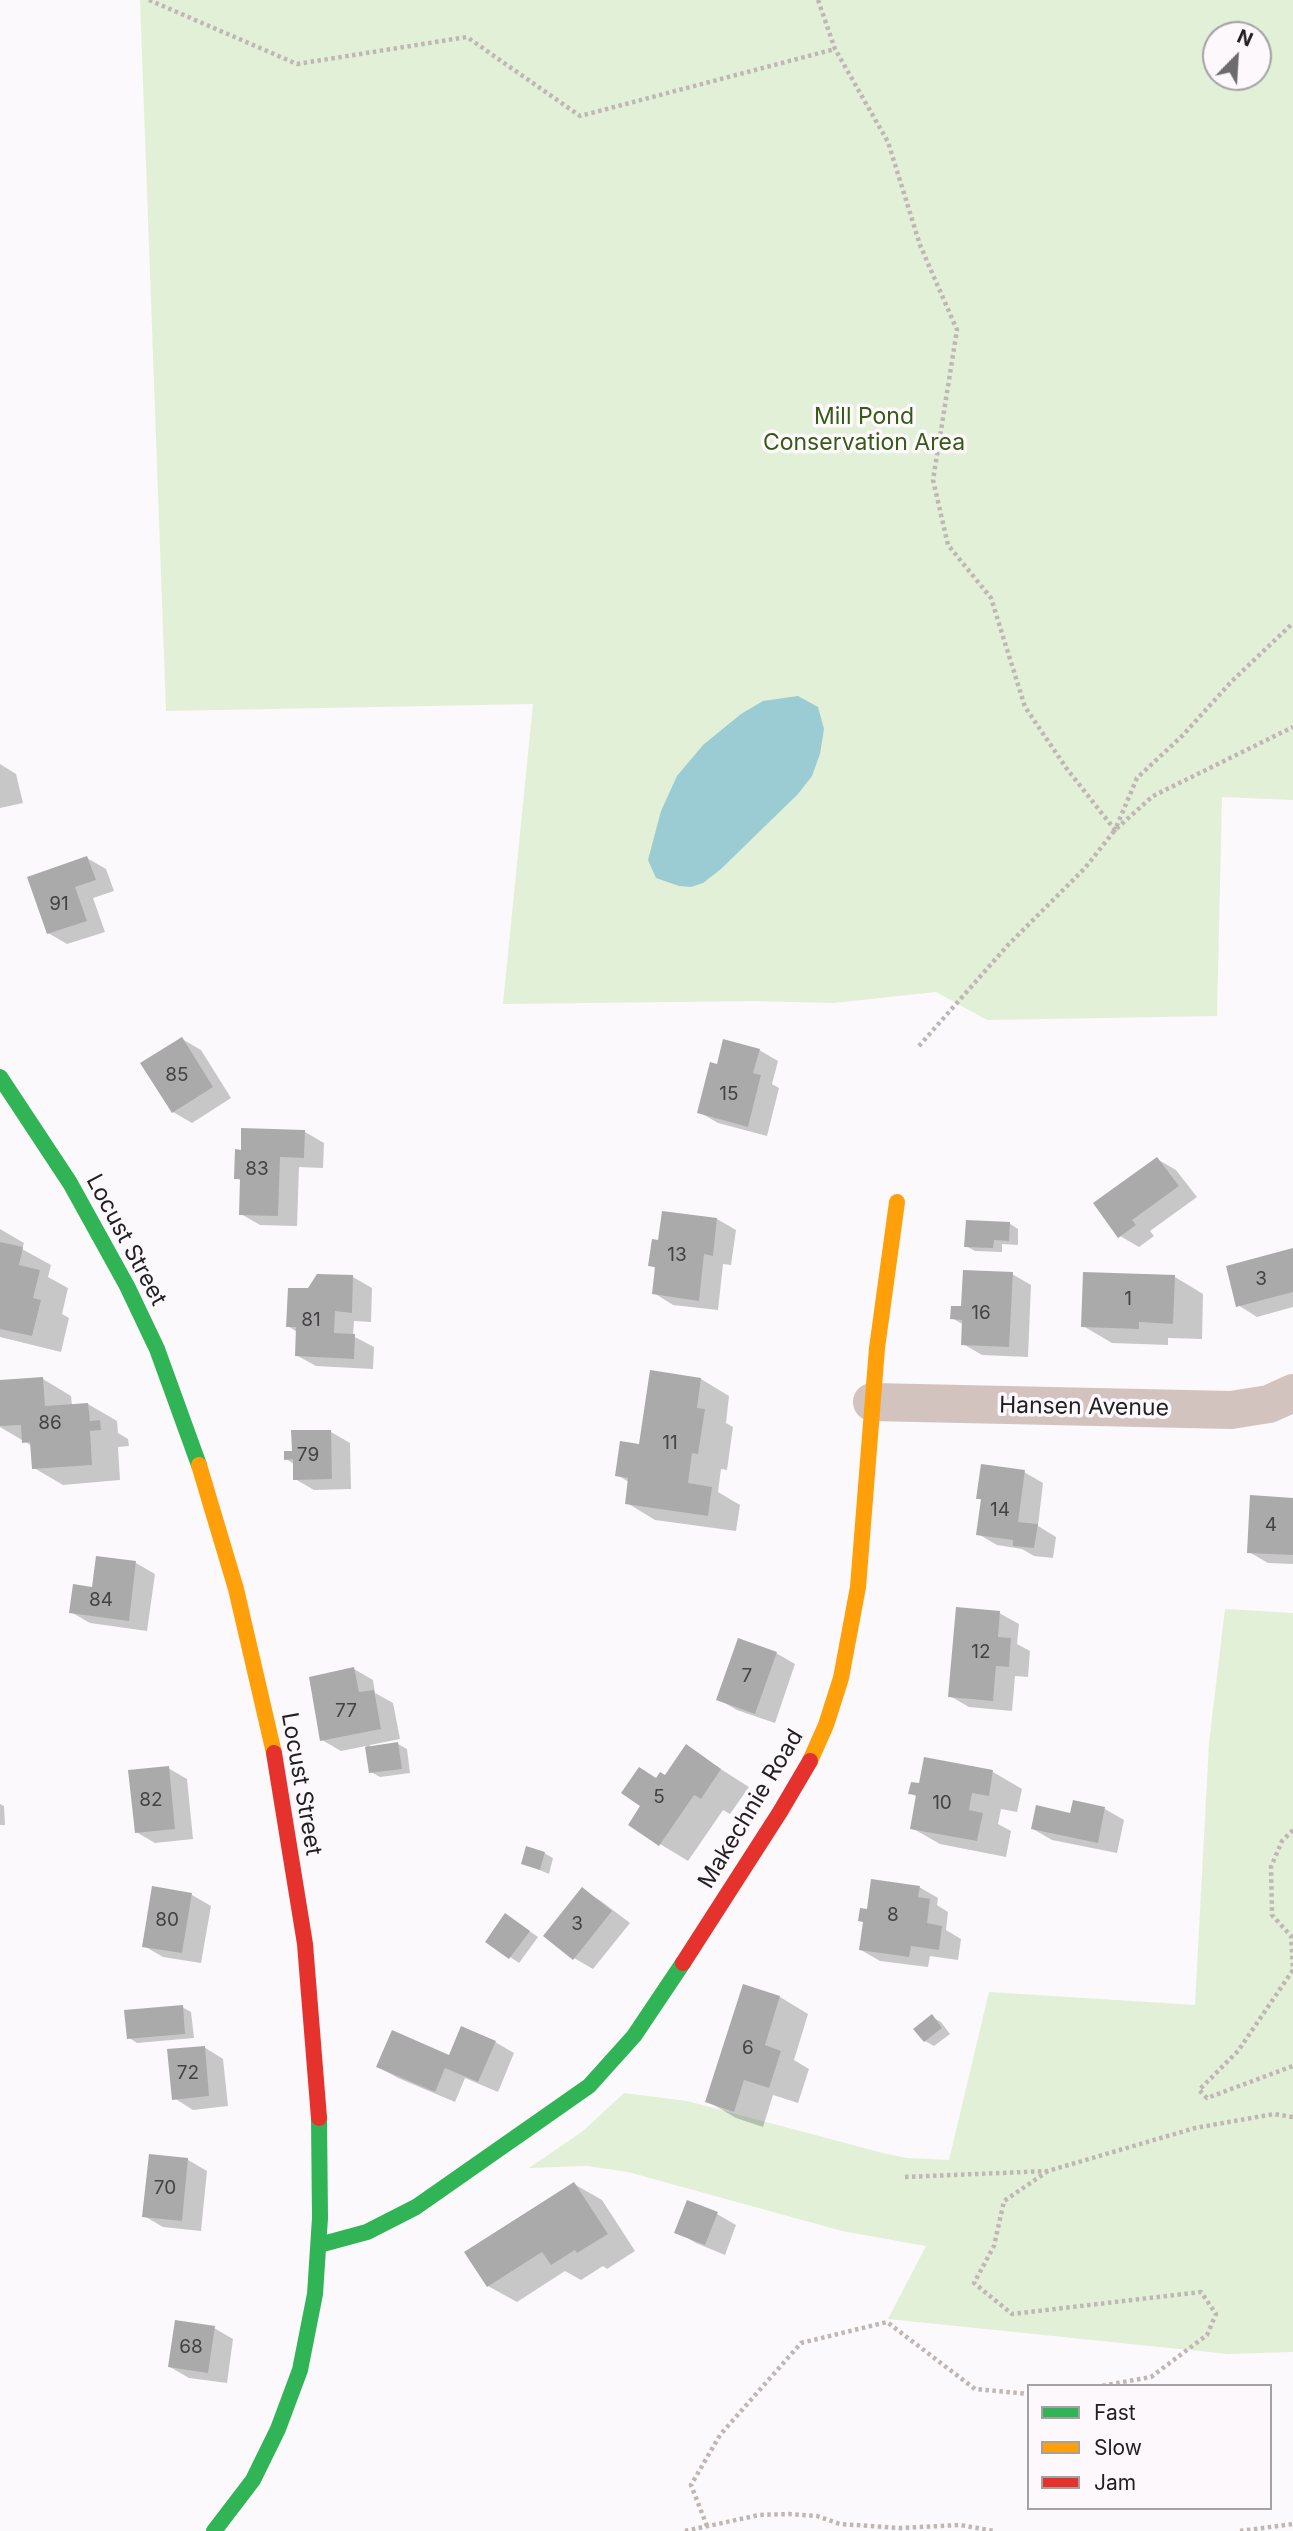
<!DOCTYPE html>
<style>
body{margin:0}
#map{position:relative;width:1293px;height:2531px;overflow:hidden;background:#fbf9fb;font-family:Inter,sans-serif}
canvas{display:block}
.legend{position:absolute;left:1027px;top:2384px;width:245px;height:126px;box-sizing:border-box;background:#fcf8fc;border:2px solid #a4a1a4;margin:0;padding:9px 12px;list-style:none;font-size:21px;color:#211f21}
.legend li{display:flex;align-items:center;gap:14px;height:35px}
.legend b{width:35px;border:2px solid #a4a1a4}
.north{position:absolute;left:1202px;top:21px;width:70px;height:70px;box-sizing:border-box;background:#fcf8fc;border:2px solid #a4a1a4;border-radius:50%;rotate:24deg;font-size:19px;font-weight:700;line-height:28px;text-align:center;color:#211f21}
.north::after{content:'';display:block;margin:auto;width:24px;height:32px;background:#6d6b6d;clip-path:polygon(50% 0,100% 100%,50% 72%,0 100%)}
</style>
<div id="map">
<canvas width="1293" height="2531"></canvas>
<ul class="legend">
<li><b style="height:9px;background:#30b455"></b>Fast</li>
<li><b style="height:9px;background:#ff9f0a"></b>Slow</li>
<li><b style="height:9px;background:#e5322d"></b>Jam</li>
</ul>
<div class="north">N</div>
</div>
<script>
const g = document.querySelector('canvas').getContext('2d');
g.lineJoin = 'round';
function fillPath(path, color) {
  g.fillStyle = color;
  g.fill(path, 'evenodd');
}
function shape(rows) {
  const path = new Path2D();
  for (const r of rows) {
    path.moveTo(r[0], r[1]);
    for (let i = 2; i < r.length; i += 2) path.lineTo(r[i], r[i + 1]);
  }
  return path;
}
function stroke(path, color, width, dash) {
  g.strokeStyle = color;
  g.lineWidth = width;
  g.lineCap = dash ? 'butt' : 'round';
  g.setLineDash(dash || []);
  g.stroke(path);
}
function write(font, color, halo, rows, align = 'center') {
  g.font = font + ' Inter,sans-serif';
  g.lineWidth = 7;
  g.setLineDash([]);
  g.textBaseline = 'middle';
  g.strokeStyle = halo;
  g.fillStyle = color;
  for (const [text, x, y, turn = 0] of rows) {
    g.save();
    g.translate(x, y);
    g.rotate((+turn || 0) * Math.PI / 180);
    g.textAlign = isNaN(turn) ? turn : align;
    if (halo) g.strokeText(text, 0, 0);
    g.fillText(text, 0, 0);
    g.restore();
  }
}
fillPath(shape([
 [140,0,1293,0,1293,800,1222,797,1217,1016,987,1020,936,992,833,1003,754,1001,503,1004,533,704,166,711],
 [1216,35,1258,35,1258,77,1216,77],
 [1225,1609,1293,1613,1293,2352,1228,2354,888,2319,926,2246,842,2231,628,2172,587,2166,529,2168,583,2131,624,2093,687,2101,883,2153,907,2158,949,2160,989,1992,1195,2005,1209,1743]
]), '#e2f0d7');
fillPath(shape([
 [798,696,818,707,824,729,820,754,812,776,798,794,721,869,703,883,691,887,679,886,656,878,648,860,661,811,677,776,703,745,741,714,763,701]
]), '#9bccd4');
fillPath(shape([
 [0,764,16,774,23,803,0,808],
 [87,858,106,869,114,891,93,898,105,932,67,944,48,933],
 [182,1039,201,1050,231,1098,192,1123,173,1112],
 [759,1050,778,1061,772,1084,779,1088,767,1136,718,1123,699,1112,718,1066],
 [305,1132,324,1143,323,1168,299,1167,297,1226,260,1225,241,1214,242,1181,236,1178,242,1151],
 [1157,1159,1176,1170,1197,1197,1150,1231,1154,1236,1139,1247,1120,1236],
 [717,1219,736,1230,731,1265,723,1264,718,1310,673,1305,654,1293,657,1269,650,1265,659,1242],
 [1009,1223,1018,1229,1018,1245,1002,1244,1002,1252,975,1251,966,1246],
 [0,1229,24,1243,22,1249,51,1265,48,1277,68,1288,62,1314,69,1318,61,1352,0,1337],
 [1293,1250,1293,1307,1257,1317,1238,1305],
 [1012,1274,1031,1285,1028,1357,982,1355,963,1344,964,1325,952,1318,963,1308],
 [353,1277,372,1288,371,1322,354,1321,353,1336,374,1347,373,1369,316,1366,296,1355,297,1332,288,1326,309,1290],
 [1175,1277,1203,1294,1202,1339,1168,1338,1168,1345,1112,1343,1083,1326],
 [43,1379,71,1396,72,1405,88,1404,117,1421,118,1433,128,1439,129,1446,118,1447,120,1480,63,1485,34,1468,32,1446,0,1427,0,1382],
 [701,1379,729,1396,726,1423,733,1427,727,1470,721,1469,718,1492,740,1505,736,1531,655,1520,627,1503,629,1482,617,1475],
 [331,1432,350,1443,351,1489,314,1490,295,1479,294,1464,286,1459],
 [1024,1472,1043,1483,1038,1526,1056,1537,1053,1558,1034,1556,1022,1549,997,1545,978,1534,983,1501,978,1498],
 [1293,1500,1293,1564,1268,1563,1249,1552],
 [136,1563,155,1574,147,1631,90,1623,71,1612],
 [999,1613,1019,1624,1017,1644,1030,1651,1028,1677,1015,1676,1012,1711,969,1707,950,1696],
 [776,1653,795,1664,775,1723,737,1710,718,1699],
 [354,1669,373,1680,375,1693,393,1703,400,1739,370,1745,371,1748,398,1744,407,1749,410,1773,380,1777,371,1772,366,1746,341,1751,322,1740],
 [686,1747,749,1787,730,1814,723,1810,688,1861,660,1844,657,1779,666,1777],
 [925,1759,993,1772,1022,1789,1017,1812,1001,1809,998,1824,1011,1831,1006,1857,940,1844,912,1828,917,1797,910,1793,920,1785],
 [168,1768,187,1779,193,1839,155,1843,136,1832],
 [1074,1802,1105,1809,1124,1820,1117,1853,1052,1840,1033,1829,1072,1815],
 [0,1804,4,1806,5,1825,0,1825],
 [544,1853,553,1858,549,1874,523,1863],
 [919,1887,938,1898,937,1905,948,1912,946,1930,961,1939,958,1960,930,1956,928,1967,880,1961,861,1950,869,1911],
 [153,1888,192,1895,211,1906,201,1963,163,1957,144,1946],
 [582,1890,601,1901,630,1923,593,1969,574,1958],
 [515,1921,538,1937,519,1963,487,1941],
 [744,1986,780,1997,808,2014,794,2060,809,2069,798,2103,773,2095,763,2127,736,2118,707,2101],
 [182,2007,191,2012,194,2038,137,2043,128,2037],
 [932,2017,941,2022,950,2034,934,2046,925,2041],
 [495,2042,514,2053,498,2092,465,2078,455,2102,398,2078,378,2067,450,2057],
 [204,2047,223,2059,228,2106,193,2110,174,2098],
 [150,2156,188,2160,207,2171,201,2231,163,2227,144,2216],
 [574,2184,602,2200,635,2251,607,2269,603,2266,581,2280,565,2271,517,2302,488,2286],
 [717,2214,736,2225,725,2255,696,2243,677,2232],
 [214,2328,233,2339,227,2383,189,2378,170,2367]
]), '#0003');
fillPath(shape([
 [87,856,96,880,75,887,87,921,47,934,27,877],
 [182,1037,213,1087,172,1113,140,1063],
 [723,1039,760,1049,753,1073,761,1075,748,1127,697,1113,710,1062,717,1064],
 [241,1128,305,1130,304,1158,280,1157,278,1216,239,1215,240,1179,234,1179,235,1149,241,1150],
 [1157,1157,1179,1186,1132,1220,1136,1225,1118,1238,1093,1203],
 [662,1211,717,1218,713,1256,704,1254,699,1301,652,1294,655,1267,648,1266,652,1239,658,1240],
 [966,1220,1010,1222,1009,1241,994,1240,993,1248,964,1247],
 [0,1242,23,1247,19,1265,40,1270,33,1298,41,1300,32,1336,0,1329],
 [1293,1248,1293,1292,1236,1307,1226,1266],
 [963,1270,1013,1272,1009,1347,961,1345,962,1320,950,1319,951,1306,961,1306],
 [1083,1272,1175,1275,1173,1324,1139,1322,1139,1329,1081,1327],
 [317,1274,353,1275,352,1313,335,1311,334,1333,355,1334,354,1359,295,1356,296,1327,286,1327,288,1288,308,1288],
 [650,1370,701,1378,697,1408,705,1409,698,1454,692,1453,688,1483,712,1487,708,1516,625,1504,628,1478,615,1476,620,1441,639,1444],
 [43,1377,45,1406,88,1403,90,1421,100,1420,101,1430,90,1431,92,1465,32,1469,30,1442,22,1443,21,1425,0,1426,0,1380],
 [291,1430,331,1430,332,1479,293,1480,293,1459,284,1460,284,1451,292,1451],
 [981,1464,1025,1470,1018,1522,1038,1524,1034,1548,1013,1546,1013,1540,976,1535,981,1499,976,1499],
 [1250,1495,1293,1498,1293,1555,1247,1553],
 [96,1556,136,1561,129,1621,69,1613,73,1584,92,1587],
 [956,1607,1000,1611,998,1637,1011,1638,1009,1667,996,1666,993,1701,948,1697],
 [738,1638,777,1652,755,1714,716,1700],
 [354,1667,359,1692,374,1690,381,1729,320,1741,309,1677],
 [398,1742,402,1769,369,1773,365,1747],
 [686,1744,721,1769,701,1799,694,1795,659,1846,628,1825,640,1806,621,1793,639,1767,656,1778,660,1772,665,1775],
 [924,1757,993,1770,989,1796,972,1793,969,1810,983,1813,977,1841,910,1829,916,1795,908,1794,911,1782,919,1783],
 [169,1766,175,1829,135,1833,128,1770],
 [1073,1800,1105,1807,1098,1843,1031,1829,1036,1805,1070,1813],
 [526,1846,545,1852,540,1870,521,1864],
 [871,1879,920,1886,918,1897,930,1899,927,1923,942,1926,939,1950,911,1946,909,1957,859,1950,863,1922,858,1921,860,1908,867,1909],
 [152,1886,192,1893,182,1953,142,1947],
 [582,1887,612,1911,573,1960,543,1936],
 [505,1913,530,1931,509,1959,485,1942],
 [743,1984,780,1996,765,2045,781,2051,769,2088,744,2080,734,2112,705,2102],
 [183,2005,185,2034,127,2039,124,2010],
 [932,2014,942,2028,924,2042,913,2029],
 [461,2026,496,2041,478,2082,445,2068,435,2092,376,2067,392,2030,449,2055],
 [205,2046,209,2096,172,2100,167,2049],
 [149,2154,188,2158,182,2221,142,2217],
 [574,2182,608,2234,577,2253,575,2250,551,2265,542,2252,487,2287,464,2252],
 [687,2200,718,2212,705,2245,674,2233],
 [175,2320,215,2326,208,2373,168,2367]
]), '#abaaab');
stroke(shape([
 [149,0,297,64,467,37,580,116,835,49],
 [818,0,835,49,888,142,920,245,957,330,933,480,948,545,991,598,1025,707,1067,769,1115,830,1137,778,1183,735,1232,681,1293,623],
 [919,1046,1008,945,1085,868,1115,830,1153,796,1293,727],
 [1293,1830,1282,1841,1271,1867,1272,1915,1291,1936,1293,1969],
 [1293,1970,1238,2051,1199,2090,1207,2098,1293,2066],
 [1048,2171,1004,2201,994,2246,974,2283,1012,2314,1201,2292,1216,2314,1207,2335,1151,2377,1101,2386],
 [905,2177,1048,2171,1195,2128,1274,2114,1293,2117],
 [707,2526,691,2485,720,2435,801,2343,887,2322,975,2389,1029,2394],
 [685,2531,759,2515,789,2514,817,2516,840,2524,900,2528,960,2525,994,2531],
 [1240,2531,1293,2524]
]), '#c0b7b4', 4.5, [3.5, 3.5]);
stroke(shape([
 [872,1402,1231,1410,1269,1404,1293,1393]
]), '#d2c3bf', 38);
stroke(shape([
 [0,1077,70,1183,127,1286,157,1349,199,1465],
 [319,2245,367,2232,416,2207,589,2086,634,2036,683,1963],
 [214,2531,253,2480,278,2429,300,2370,315,2294,320,2218,319,2118]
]), '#30b455', 16);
stroke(shape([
 [199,1465,236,1589,274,1753],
 [810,1761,826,1725,841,1678,858,1587,877,1348,897,1202]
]), '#ff9f0a', 16);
stroke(shape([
 [274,1753,305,1944,319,2118],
 [683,1963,780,1812,810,1761]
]), '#e5322d', 16);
write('19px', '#444244', null, [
 ["91",59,904],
 ["85",177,1075],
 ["15",729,1094],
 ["83",257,1169],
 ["13",677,1255],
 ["3",1261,1279],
 ["1",1128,1299],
 ["16",981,1313],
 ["81",311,1320],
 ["86",50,1423],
 ["11",670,1443],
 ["79",308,1455],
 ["14",1000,1510],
 ["4",1271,1525],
 ["84",101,1600],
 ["12",981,1652],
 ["7",747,1676],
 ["77",346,1711],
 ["5",659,1797],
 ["82",151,1800],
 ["10",942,1803],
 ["8",893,1915],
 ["80",167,1920],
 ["3",577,1924],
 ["6",748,2048],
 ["72",188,2073],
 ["70",165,2188],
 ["68",191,2347]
]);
write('23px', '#385a17', '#fcf8fc', [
 ["Mill Pond",864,417],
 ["Conservation Area",864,443]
]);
write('23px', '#211f21', '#fcf8fc', [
 ["Locust Street",126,1240,62],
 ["Hansen Avenue",1084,1407,1],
 ["Locust Street",301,1784,80],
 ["Makechnie Road",751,1809,-59]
]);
</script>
